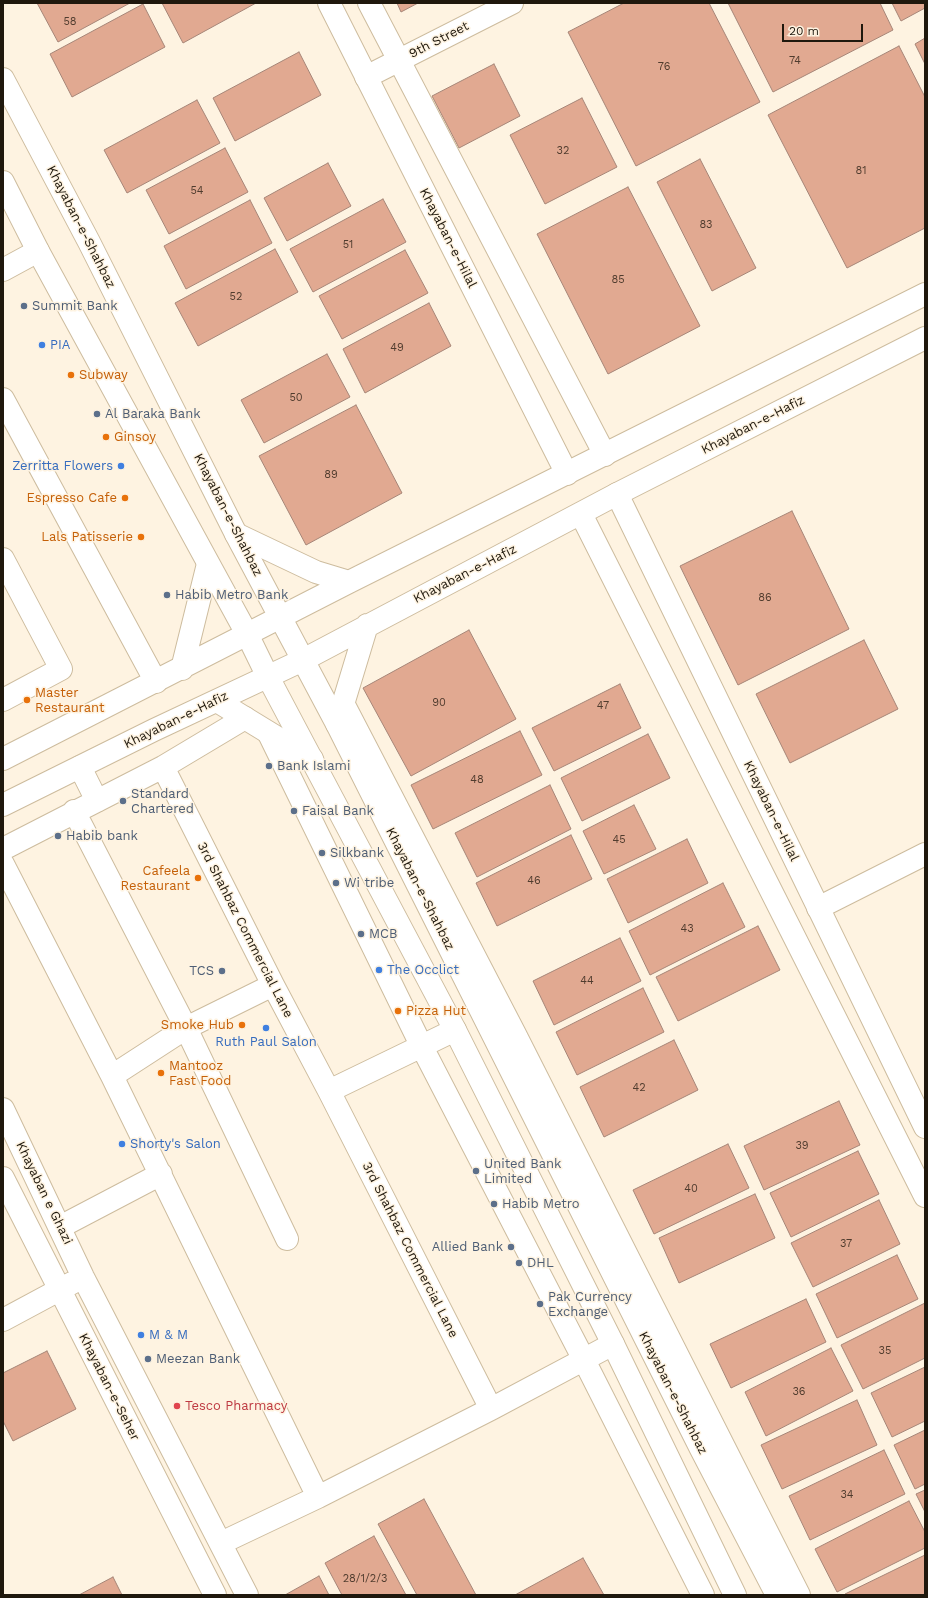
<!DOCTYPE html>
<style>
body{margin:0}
#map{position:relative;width:928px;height:1598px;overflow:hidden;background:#fef3e1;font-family:"Work Sans",sans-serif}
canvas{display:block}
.frame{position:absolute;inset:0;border:4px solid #1f180d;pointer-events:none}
.scale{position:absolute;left:782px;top:24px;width:81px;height:18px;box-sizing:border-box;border:2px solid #1f180d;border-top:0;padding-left:5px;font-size:12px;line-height:14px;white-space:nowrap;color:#1f180d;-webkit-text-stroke:3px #fef3e1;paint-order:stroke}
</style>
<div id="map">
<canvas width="928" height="1598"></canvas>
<div class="frame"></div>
<div class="scale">20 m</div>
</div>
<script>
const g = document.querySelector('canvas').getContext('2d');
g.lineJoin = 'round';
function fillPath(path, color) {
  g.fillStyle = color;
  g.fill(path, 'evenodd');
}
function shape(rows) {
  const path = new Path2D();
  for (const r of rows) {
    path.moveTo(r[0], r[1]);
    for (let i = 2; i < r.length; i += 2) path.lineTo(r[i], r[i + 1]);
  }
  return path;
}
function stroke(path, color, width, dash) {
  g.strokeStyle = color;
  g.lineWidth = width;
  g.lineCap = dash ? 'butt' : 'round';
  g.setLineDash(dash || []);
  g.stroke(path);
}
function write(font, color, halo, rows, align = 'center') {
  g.font = font + ' "Work Sans",sans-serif';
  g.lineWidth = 3;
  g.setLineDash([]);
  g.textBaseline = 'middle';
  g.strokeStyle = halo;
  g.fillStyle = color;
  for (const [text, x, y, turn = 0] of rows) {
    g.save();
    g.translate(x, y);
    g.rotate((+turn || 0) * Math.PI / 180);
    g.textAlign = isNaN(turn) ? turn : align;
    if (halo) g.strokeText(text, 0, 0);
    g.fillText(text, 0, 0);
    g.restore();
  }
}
const building = shape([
 [37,3,130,3,58,42,37,3],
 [162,3,256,3,183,43,162,3],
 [397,3,418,3,401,12,397,3],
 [624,3,709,3,760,102,636,166,568,32,624,3],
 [728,3,880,3,893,30,773,92,728,3],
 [892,3,925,3,925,8,901,21,892,3],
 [143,4,165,47,72,97,50,54,143,4],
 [925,38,925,64,915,44,925,38],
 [899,46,925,97,925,228,847,268,768,115,899,46],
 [299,52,321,95,235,141,213,98,299,52],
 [494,64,520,116,459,148,432,96,494,64],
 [582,98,617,167,545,204,510,135,582,98],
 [197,100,220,143,127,193,104,150,197,100],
 [225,148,248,192,169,234,146,190,225,148],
 [700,159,756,268,712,291,657,182,700,159],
 [328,163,351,206,287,241,264,198,328,163],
 [628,187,700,326,608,374,537,234,628,187],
 [383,199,406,242,313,292,290,249,383,199],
 [250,200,272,243,186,289,164,246,250,200],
 [275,249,298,292,198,346,175,303,275,249],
 [405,250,428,293,342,339,319,296,405,250],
 [429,303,451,346,365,393,343,349,429,303],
 [327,354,350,397,264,443,241,400,327,354],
 [356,405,402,493,306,545,259,456,356,405],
 [792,511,849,629,738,685,680,566,792,511],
 [469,630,516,719,411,776,363,688,469,630],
 [864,640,898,709,790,763,756,694,864,640],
 [620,684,641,728,554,771,532,728,620,684],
 [520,731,542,775,433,829,411,785,520,731],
 [648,734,670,778,582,821,561,778,648,734],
 [550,785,571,829,477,877,455,833,550,785],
 [634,805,656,849,604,874,583,831,634,805],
 [571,835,592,879,497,926,476,883,571,835],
 [687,839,708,883,628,923,607,879,687,839],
 [723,883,745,927,650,975,629,931,723,883],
 [758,926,780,970,678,1021,656,977,758,926],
 [620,938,641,981,554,1025,533,981,620,938],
 [643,988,664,1032,577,1075,556,1032,643,988],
 [674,1040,698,1090,604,1137,580,1087,674,1040],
 [839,1101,860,1145,764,1190,744,1146,839,1101],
 [728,1144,749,1188,654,1234,633,1190,728,1144],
 [858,1151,879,1194,791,1237,770,1193,858,1151],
 [755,1194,775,1238,679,1283,659,1238,755,1194],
 [879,1200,900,1244,813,1287,791,1243,879,1200],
 [897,1255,918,1299,837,1338,816,1294,897,1255],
 [806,1299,826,1342,731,1388,710,1344,806,1299],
 [925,1303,925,1358,863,1389,841,1345,925,1303],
 [831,1348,853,1391,766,1436,745,1392,831,1348],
 [47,1351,76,1409,13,1441,3,1421,3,1373,47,1351],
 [925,1367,925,1421,892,1437,871,1393,925,1367],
 [857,1400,877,1445,782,1489,761,1445,857,1400],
 [925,1430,925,1484,915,1489,894,1445,925,1430],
 [884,1450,905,1494,810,1540,789,1496,884,1450],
 [925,1490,925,1512,916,1494,925,1490],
 [424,1499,476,1595,417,1595,378,1524,424,1499],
 [909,1501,925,1532,925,1548,837,1592,815,1549,909,1501],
 [374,1536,406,1595,342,1595,325,1563,374,1536],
 [925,1555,925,1595,846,1595,845,1594,925,1555],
 [583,1558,604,1595,515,1595,583,1558],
 [319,1576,329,1595,285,1595,319,1576],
 [113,1577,122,1595,79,1595,113,1577]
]);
fillPath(building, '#e1a991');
stroke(building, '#a68577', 1);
const street = shape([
 [366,77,512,3],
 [3,270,38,251],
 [3,399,156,682],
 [3,559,61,669,3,700],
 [343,703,515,1034,799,1595],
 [269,734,421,1045,584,1360,703,1595],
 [80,767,97,801],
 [163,767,273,985,329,1091,491,1409],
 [74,811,186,1028,287,1239],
 [3,849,163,767,245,718],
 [3,864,112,1076,318,1497],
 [818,908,925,854],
 [112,1076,186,1028,273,985],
 [329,1091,455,1030],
 [60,1227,161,1174],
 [221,1543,318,1497,491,1409,613,1344]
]);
const secondary = shape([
 [329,3,567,474],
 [369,3,605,455],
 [3,79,89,242,236,534,337,724,701,1449,777,1595],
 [3,182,38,251,247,634,268,677,455,1030,613,1344,735,1595],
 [617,494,925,1127],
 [581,514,925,1196],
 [3,1109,83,1277,247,1595],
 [3,1178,215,1595],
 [3,1320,72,1283]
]);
const primary = shape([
 [236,534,316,572,349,582],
 [182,669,208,564],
 [217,701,312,759],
 [337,724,367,625],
 [3,759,349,582,925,294],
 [3,805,154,730,303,660,617,494,925,338]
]);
stroke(street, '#cdbc9e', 24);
stroke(secondary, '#cdbc9e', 24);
stroke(primary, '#cdbc9e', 24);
stroke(street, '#fff', 22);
stroke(secondary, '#fff', 22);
stroke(primary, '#fff', 22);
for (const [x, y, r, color] of [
 [24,306,4,"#5c6f8a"],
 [42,345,4,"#3f7fe0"],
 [71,375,4,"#e8710a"],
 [97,414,4,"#5c6f8a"],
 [106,437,4,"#e8710a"],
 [121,466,4,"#3f7fe0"],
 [125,498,4,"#e8710a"],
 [141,537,4,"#e8710a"],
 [167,595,4,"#5c6f8a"],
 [27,700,4,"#e8710a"],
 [269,766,4,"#5c6f8a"],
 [123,801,4,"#5c6f8a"],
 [294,811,4,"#5c6f8a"],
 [58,836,4,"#5c6f8a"],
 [322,853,4,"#5c6f8a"],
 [198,878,4,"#e8710a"],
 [336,883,4,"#5c6f8a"],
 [361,934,4,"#5c6f8a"],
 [379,970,4,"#3f7fe0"],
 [222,971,4,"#5c6f8a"],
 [398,1011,4,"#e8710a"],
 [242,1025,4,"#e8710a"],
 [266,1028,4,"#3f7fe0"],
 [161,1073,4,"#e8710a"],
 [122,1144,4,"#3f7fe0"],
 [476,1171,4,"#5c6f8a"],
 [494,1204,4,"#5c6f8a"],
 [511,1247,4,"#5c6f8a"],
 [519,1263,4,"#5c6f8a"],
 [540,1304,4,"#5c6f8a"],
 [141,1335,4,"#3f7fe0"],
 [148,1359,4,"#5c6f8a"],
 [177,1406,4,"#e0444e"]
]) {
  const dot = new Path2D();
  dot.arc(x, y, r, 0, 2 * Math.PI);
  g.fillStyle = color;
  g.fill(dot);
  stroke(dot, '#fef3e1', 1.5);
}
write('11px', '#503c2e', null, [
 ["58",70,22],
 ["74",795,61],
 ["76",664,67],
 ["32",563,151],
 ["81",861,171],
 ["54",197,191],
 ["83",706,225],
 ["51",348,245],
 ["85",618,280],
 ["52",236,297],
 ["49",397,348],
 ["50",296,398],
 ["89",331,475],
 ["86",765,598],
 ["90",439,703],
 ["47",603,706],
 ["48",477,780],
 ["45",619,840],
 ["46",534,881],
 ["43",687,929],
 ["44",587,981],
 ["42",639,1088],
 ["39",802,1146],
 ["40",691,1189],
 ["37",846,1244],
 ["35",885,1351],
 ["36",799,1392],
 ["34",847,1495],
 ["28/1/2/3",365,1579]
]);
write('13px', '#1f180d', '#fef3e1', [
 ["9th Street",439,40,-27],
 ["Khayaban-e-Shahbaz",81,227,63],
 ["Khayaban-e-Hilal",448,238,63],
 ["Khayaban-e-Hafiz",753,425,-27],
 ["Khayaban-e-Shahbaz",228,515,63],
 ["Khayaban-e-Hafiz",465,574,-27],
 ["Khayaban-e-Hafiz",176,720,-26],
 ["Khayaban-e-Hilal",771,811,64],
 ["Khayaban-e-Shahbaz",420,889,63],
 ["3rd Shahbaz Commercial Lane",245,930,63],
 ["Khayaban e Ghazi",44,1193,64],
 ["3rd Shahbaz Commercial Lane",410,1250,63],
 ["Khayaban-e-Seher",109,1387,63],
 ["Khayaban-e-Shahbaz",673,1393,63]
]);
write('13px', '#4e5e75', '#fef3e1', [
 ["Summit Bank",32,306],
 ["Al Baraka Bank",105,414],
 ["Habib Metro Bank",175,595],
 ["Bank Islami",277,766],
 ["Standard",131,794],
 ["Chartered",131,809],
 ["Faisal Bank",302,811],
 ["Habib bank",66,836],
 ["Silkbank",330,853],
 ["Wi tribe",344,883],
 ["MCB",369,934],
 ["TCS",214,971,"right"],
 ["United Bank",484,1164],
 ["Limited",484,1179],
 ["Habib Metro",502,1204],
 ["Allied Bank",503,1247,"right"],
 ["DHL",527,1263],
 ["Pak Currency",548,1297],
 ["Exchange",548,1312],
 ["Meezan Bank",156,1359]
], 'left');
write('13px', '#366cbe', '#fef3e1', [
 ["PIA",50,345],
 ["Zerritta Flowers",113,466,"right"],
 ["The Occlict",387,970],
 ["Ruth Paul Salon",266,1042,"center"],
 ["Shorty's Salon",130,1144],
 ["M & M",149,1335]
], 'left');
write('13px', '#c56008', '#fef3e1', [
 ["Subway",79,375],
 ["Ginsoy",114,437],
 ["Espresso Cafe",117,498,"right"],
 ["Lals Patisserie",133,537,"right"],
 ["Master",35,693],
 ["Restaurant",35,708],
 ["Cafeela",190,871,"right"],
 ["Restaurant",190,886,"right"],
 ["Pizza Hut",406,1011],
 ["Smoke Hub",234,1025,"right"],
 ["Mantooz",169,1066],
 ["Fast Food",169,1081]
], 'left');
write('13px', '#be3a42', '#fef3e1', [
 ["Tesco Pharmacy",185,1406]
], 'left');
</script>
